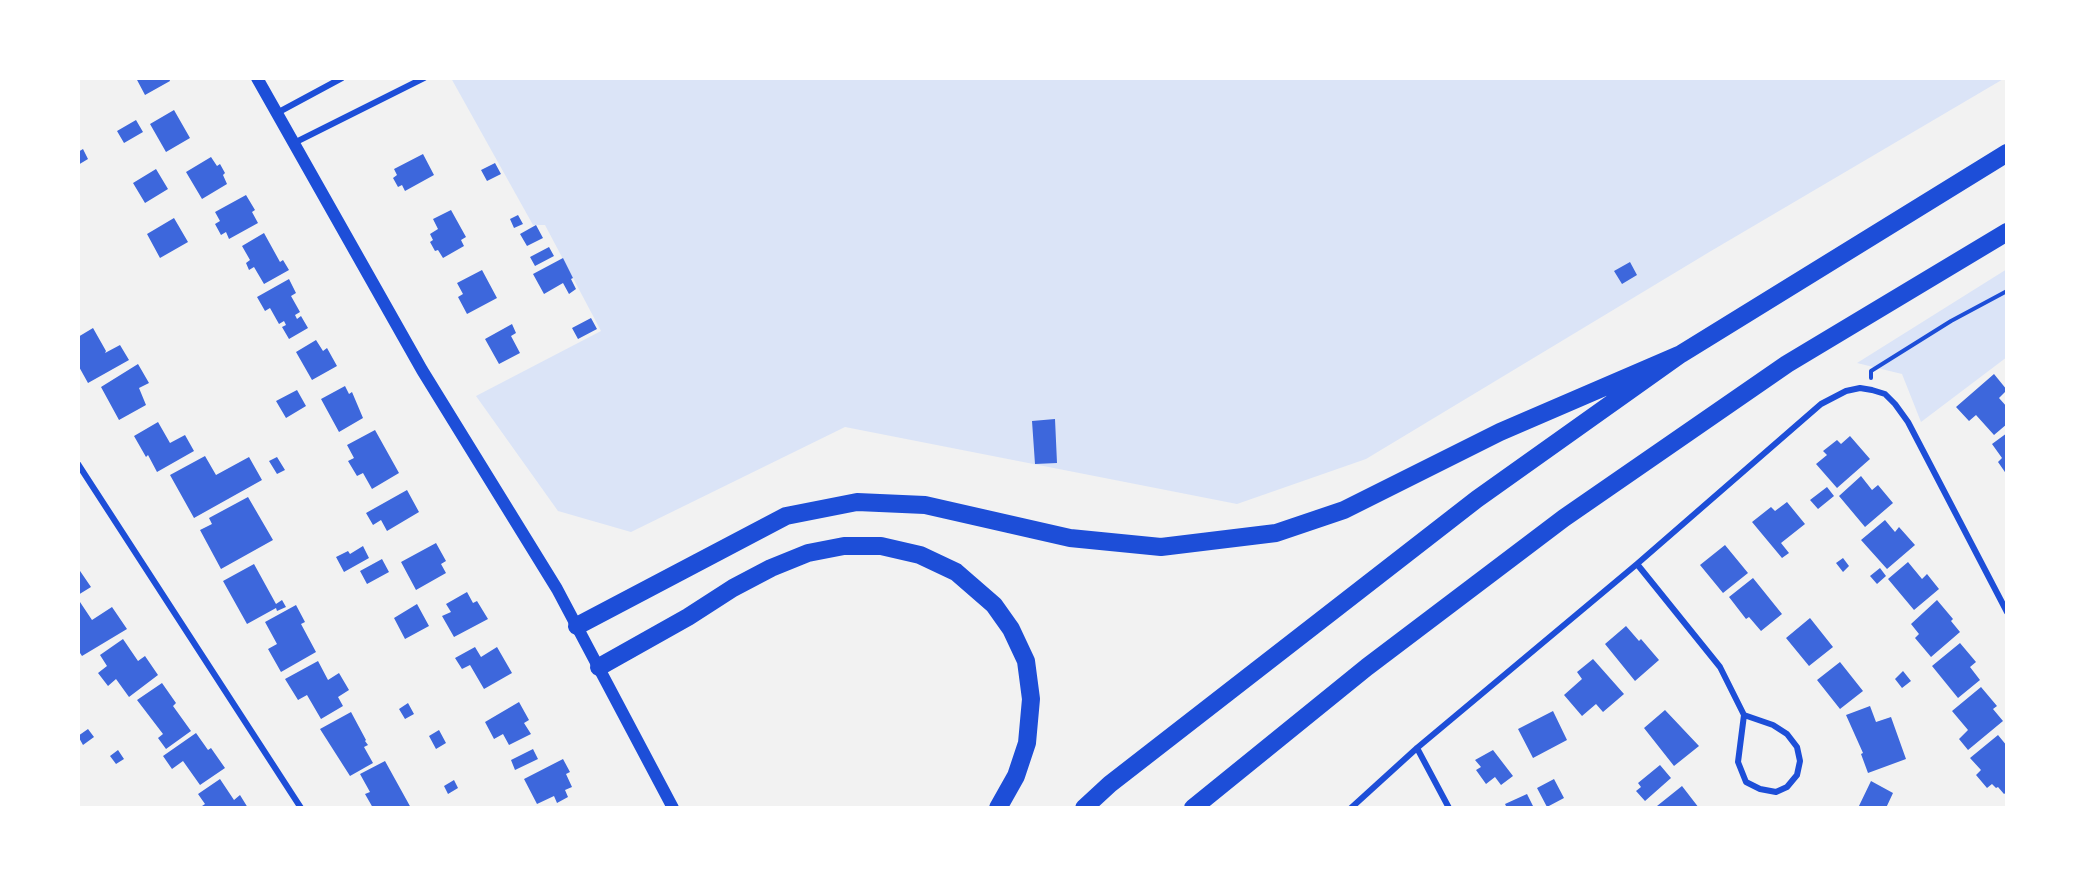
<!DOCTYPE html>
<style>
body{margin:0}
#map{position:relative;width:2085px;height:886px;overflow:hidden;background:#f2f2f2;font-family:Commissioner,sans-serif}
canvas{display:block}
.frame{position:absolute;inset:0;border:80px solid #fff;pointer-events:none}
</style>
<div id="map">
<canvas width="2085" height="886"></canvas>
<div class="frame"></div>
</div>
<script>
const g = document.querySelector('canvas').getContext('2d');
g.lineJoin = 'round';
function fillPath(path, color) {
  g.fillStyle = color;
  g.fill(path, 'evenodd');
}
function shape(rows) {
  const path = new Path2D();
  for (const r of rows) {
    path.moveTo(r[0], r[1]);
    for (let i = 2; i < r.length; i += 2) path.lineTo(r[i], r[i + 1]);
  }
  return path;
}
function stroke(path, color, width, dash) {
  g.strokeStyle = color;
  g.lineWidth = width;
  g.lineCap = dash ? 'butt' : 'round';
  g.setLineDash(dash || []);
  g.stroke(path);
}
fillPath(shape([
 [451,78,2005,78,1711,251,1366,459,1237,504,845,427,631,532,558,511,476,396,601,331,545,225,533,225],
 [2007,269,2007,357,1921,422,1902,374,1857,363]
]), '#dbe4f7');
fillPath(shape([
 [136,78,169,78,170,81,145,95],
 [174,110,190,138,166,152,150,124],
 [136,120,143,132,124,143,117,131],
 [83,149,88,159,78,165,78,152],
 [423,154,434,175,405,191,402,185,398,187,393,178,397,175,394,169],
 [211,157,217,166,220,164,225,173,223,175,227,184,202,199,186,172],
 [495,163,501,174,487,181,481,170],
 [156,169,168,189,145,203,133,183],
 [246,195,255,210,252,212,258,223,229,239,226,232,221,235,215,224,220,221,215,212],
 [451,210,466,237,461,240,464,246,443,258,438,250,435,251,430,242,433,240,430,234,438,229,433,219],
 [518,215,523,224,514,228,510,219],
 [174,218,188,242,160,258,147,234],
 [536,225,543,238,527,246,520,234],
 [264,233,280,262,283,260,289,270,264,284,254,267,249,270,246,263,250,260,242,246],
 [549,247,554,256,535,266,530,257],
 [563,258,573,278,571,279,576,289,569,294,563,283,544,294,533,274],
 [1630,262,1637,275,1622,284,1614,271],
 [482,270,497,298,467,314,458,297,463,294,457,283],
 [289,279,296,293,291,296,300,312,295,315,297,319,301,316,308,328,289,339,282,327,286,325,284,321,279,324,270,308,265,311,257,297],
 [591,318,597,329,578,339,572,328],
 [512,324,516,333,511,336,520,353,499,364,485,339],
 [93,328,106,351,105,353,120,345,129,360,88,383,78,365,78,337],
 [316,340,323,351,327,348,337,366,312,380,296,352],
 [138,364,149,383,139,388,146,405,119,420,101,387],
 [1994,374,2007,390,1999,398,2007,407,2007,424,1994,435,1976,415,1969,421,1956,407],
 [345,386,349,394,352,392,363,418,339,432,321,399],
 [297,390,306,406,286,418,276,401],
 [1055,419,1057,463,1035,464,1032,421],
 [158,422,170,443,185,435,194,451,157,472,148,455,146,457,134,436],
 [375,430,399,473,372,489,363,473,357,476,348,461,354,458,347,445],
 [2007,433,2007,475,1998,462,2002,458,1992,444],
 [1850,436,1870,459,1837,488,1816,464,1827,455,1823,451,1837,440,1841,444],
 [205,456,216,475,249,457,262,480,194,518,170,475],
 [277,457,285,470,277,474,269,461],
 [1861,476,1872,490,1878,485,1893,503,1865,527,1839,496],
 [1827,487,1834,496,1818,509,1810,500],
 [407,490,419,512,387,531,381,520,373,525,366,513],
 [248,497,273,540,221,569,200,530,212,524,209,518],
 [1787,502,1805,524,1781,543,1789,553,1782,558,1752,522,1771,507,1775,511],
 [1885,520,1895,532,1899,527,1915,545,1887,569,1861,540],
 [436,543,446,561,441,564,446,573,416,590,401,562],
 [1725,545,1748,573,1723,593,1700,565],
 [363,546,369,558,344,572,336,557,348,551,350,554],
 [1843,558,1849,566,1843,572,1836,563],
 [382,559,389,572,367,584,360,571],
 [1908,562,1922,579,1927,574,1939,589,1914,610,1888,579],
 [254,564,276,604,282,600,286,607,277,611,276,608,247,624,223,581],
 [78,568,91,587,78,595],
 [1880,568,1886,576,1877,584,1870,576],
 [1753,578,1782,614,1761,631,1749,617,1746,619,1729,597],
 [467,592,473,603,477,601,488,619,454,637,442,616,451,612,446,604],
 [1937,600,1953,619,1951,621,1960,632,1931,657,1915,638,1919,634,1911,624],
 [80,602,92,620,112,607,127,629,82,656,78,650,78,603],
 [417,604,429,626,405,639,394,618],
 [296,605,305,622,301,624,316,652,281,672,268,649,277,644,265,622],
 [1810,618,1833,647,1809,666,1786,638],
 [1626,626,1639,641,1641,639,1659,660,1635,681,1605,644],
 [123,639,138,661,145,656,158,675,129,697,116,679,108,686,98,673,107,666,100,655],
 [1960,643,1976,662,1970,667,1980,680,1958,698,1932,666],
 [475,647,481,657,497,647,512,673,484,689,470,665,462,669,455,658],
 [1593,659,1624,694,1603,712,1596,704,1582,716,1564,695,1582,679,1577,672],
 [318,661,328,680,339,673,349,690,338,697,343,706,321,719,307,695,298,700,285,679],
 [1840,662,1863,691,1840,709,1817,680],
 [1903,671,1911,681,1902,688,1895,679],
 [162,683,176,703,173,706,191,731,166,749,158,738,163,734,137,700],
 [1981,687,1997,706,1993,709,2003,721,1968,750,1959,739,1968,730,1952,711],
 [519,702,529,720,524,723,531,734,509,745,503,734,494,739,485,722],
 [408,703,414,714,405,719,399,709],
 [1870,706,1876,722,1891,717,1906,759,1868,773,1861,754,1863,753,1846,715],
 [1665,710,1699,746,1674,766,1644,728],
 [1553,711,1567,740,1533,758,1518,729],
 [351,712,366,740,365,741,368,745,364,747,373,763,350,776,320,729],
 [88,729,94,737,83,745,78,736],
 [439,730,446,743,436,749,429,736],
 [196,733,208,750,211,748,225,768,200,785,183,761,172,769,163,756],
 [1998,735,2007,746,2007,792,2004,794,1998,787,1996,788,1992,784,1987,788,1976,775,1981,770,1970,758],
 [533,749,538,759,515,770,511,760],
 [118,750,124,759,116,764,110,756],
 [1493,750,1513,776,1501,785,1495,777,1486,784,1476,770,1481,767,1475,760],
 [563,759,570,772,566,774,572,787,565,790,568,797,557,803,554,796,537,804,524,779],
 [385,761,411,808,373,808,365,794,370,792,360,774],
 [1660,765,1671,778,1645,801,1636,791,1641,787,1638,783],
 [220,779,234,800,240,795,248,808,199,808,205,804,198,794],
 [1554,779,1564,798,1547,807,1537,788],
 [454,780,458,788,448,794,444,786],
 [1871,781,1893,793,1886,808,1858,808],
 [1682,786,1699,808,1659,808,1657,806],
 [1527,794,1534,808,1507,808,1505,804]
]), '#3d67dc');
stroke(shape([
 [1871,378,1871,371,1951,321,2007,291]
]), '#1d4ed8', 4);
stroke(shape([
 [277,113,342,78],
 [294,143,424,78],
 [78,464,301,808],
 [1637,564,1720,667,1744,715,1738,762,1746,782,1760,789,1776,792,1787,787,1797,775,1800,761,1797,747,1787,734,1773,725,1744,715],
 [1417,748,1449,808],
 [1351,808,1417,748,1637,564,1821,404,1846,391,1860,388,1872,390,1885,394,1895,404,1908,422,2007,612]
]), '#1d4ed8', 6);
stroke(shape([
 [257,78,422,370,557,589,673,808]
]), '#1d4ed8', 12);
stroke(shape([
 [577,626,786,516,857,502,925,505,1070,538,1161,547,1276,533,1344,510,1500,432,1681,354],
 [599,667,688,617,733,588,771,568,808,553,844,546,881,546,920,555,956,572,994,605,1011,629,1026,661,1031,699,1027,743,1016,776,998,808],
 [1084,808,1110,784,1477,499,1681,354,2007,153],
 [1193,808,1367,667,1564,518,1787,364,2007,232]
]), '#1d4ed8', 18);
</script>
